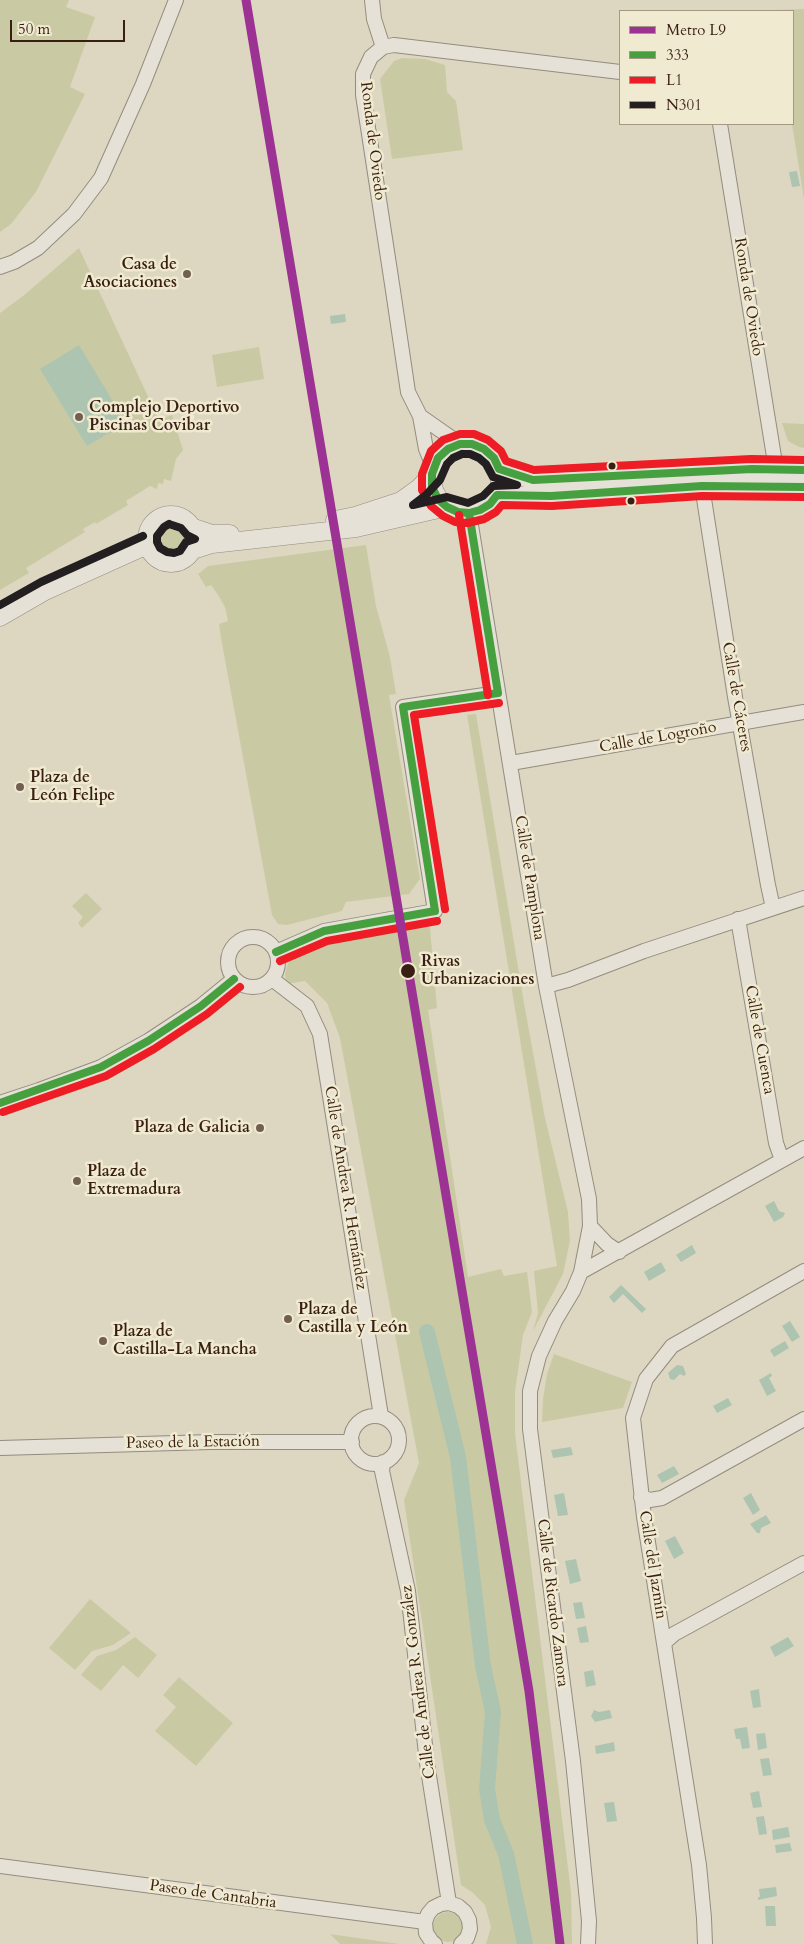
<!DOCTYPE html>
<meta charset="utf-8">
<style>
body{margin:0}
#map{position:relative;width:804px;height:1944px;overflow:hidden;background:#ddd7c1;font-family:Cardo,serif}
canvas{display:block}
.legend{position:absolute;left:619px;top:10px;width:175px;height:115px;box-sizing:border-box;background:#f0ead0;border:1px solid #a69884;margin:0;padding:6px 9px;list-style:none;font-size:15px;color:#381e13}
.legend li{display:flex;align-items:center;gap:10px;height:25px}
.legend b{width:25px;border:1px solid #a69884}
.scale{position:absolute;left:10px;top:20px;width:115px;height:22px;box-sizing:border-box;border:2px solid #381e13;border-top:0;padding-left:6px;font-size:15px;line-height:18px;white-space:nowrap;color:#381e13;-webkit-text-stroke:4px #f0ead0;paint-order:stroke}
</style>
<div id="map">
<canvas width="804" height="1944"></canvas>
<ul class="legend">
<li><b style="height:6px;background:#9c3293"></b>Metro L9</li>
<li><b style="height:6px;background:#47a03f"></b>333</li>
<li><b style="height:6px;background:#ee1c25"></b>L1</li>
<li><b style="height:6px;background:#231f20"></b>N301</li>
</ul>
<div class="scale">50 m</div>
</div>
<script>
const g = document.querySelector('canvas').getContext('2d');
g.lineJoin = 'round';
function fillPath(path, color) {
  g.fillStyle = color;
  g.fill(path, 'evenodd');
}
function shape(rows) {
  const path = new Path2D();
  for (const r of rows) {
    if (r.length === 3) {
      path.moveTo(r[0] + r[2], r[1]);
      path.arc(r[0], r[1], r[2], 0, 2 * Math.PI);
      continue;
    }
    path.moveTo(r[0], r[1]);
    for (let i = 2; i < r.length; i += 2) path.lineTo(r[i], r[i + 1]);
  }
  return path;
}
function stroke(path, color, width, dash) {
  g.strokeStyle = color;
  g.lineWidth = width;
  g.lineCap = dash ? 'butt' : 'round';
  g.setLineDash(dash || []);
  g.stroke(path);
}
function write(font, color, halo, rows, align = 'center') {
  g.font = font + ' Cardo,serif';
  g.lineWidth = 5;
  g.setLineDash([]);
  g.textBaseline = 'middle';
  g.strokeStyle = halo;
  g.fillStyle = color;
  for (const [text, x, y, turn = 0] of rows) {
    g.save();
    g.translate(x, y);
    g.rotate((+turn || 0) * Math.PI / 180);
    g.textAlign = isNaN(turn) ? turn : align;
    if (halo) g.strokeText(text, 0, 0);
    g.fillText(text, 0, 0);
    g.restore();
  }
}
fillPath(shape([
 [0,0,69,0,66,7,95,17,70,87,85,94,36,192,11,224,0,232],
 [804,9,804,199,792,124,793,11,774,10],
 [402,58,425,59,445,65,447,92,456,101,463,150,392,159,380,79,394,61],
 [79,248,159,420,172,415,183,450,176,459,171,481,164,479,163,484,158,483,157,489,150,486,126,501,128,505,96,524,95,522,83,529,85,532,26,568,29,573,0,590,0,313,23,296],
 [259,347,264,379,217,387,212,355],
 [782,423,804,424,804,448,799,447,788,441],
 [173,539,13],
 [366,545,376,606,390,657,396,694,389,695,420,879,409,894,346,902,342,911,287,925,278,924,272,915,221,638,219,624,228,621,225,607,218,595,211,585,206,587,198,574,208,566],
 [476,714,524,1003,545,1118,568,1212,570,1241,563,1274,533,1331,538,1313,534,1271,557,1266,467,715],
 [86,893,102,909,82,928,78,923,83,917,72,906],
 [427,925,430,928,437,1008,428,1010,468,1277,501,1269,504,1276,527,1272,532,1312,523,1335,515,1392,515,1433,571,1892,572,1944,486,1944,491,1927,485,1905,472,1892,461,1885,404,1500,419,1463,340,1038,327,1003,305,981,286,984,285,974,288,963,295,955,308,949,343,936],
 [554,1354,632,1382,623,1408,542,1422,543,1399,547,1374],
 [90,1599,131,1633,113,1645,92,1651,75,1670,49,1648],
 [135,1637,157,1655,138,1678,123,1665,101,1691,81,1675,97,1656,116,1650],
 [179,1677,233,1723,196,1766,155,1731,176,1707,163,1695],
 [448,1927,15],
 [330,1934,399,1944,340,1944]
]), '#c9caa4');
fillPath(shape([
 [797,171,800,186,792,187,789,172],
 [345,314,346,322,331,324,330,316],
 [79,345,126,423,87,446,40,369],
 [774,1201,779,1211,785,1213,783,1217,774,1222,765,1206],
 [692,1245,696,1253,681,1262,676,1255],
 [661,1262,666,1271,649,1281,644,1272],
 [621,1285,646,1309,642,1313,623,1294,614,1303,609,1297],
 [790,1321,800,1337,792,1342,782,1326],
 [785,1341,789,1348,774,1357,770,1350],
 [677,1365,683,1366,686,1374,684,1376,680,1374,674,1380,670,1379,668,1373],
 [771,1373,772,1376,769,1378,776,1391,767,1396,759,1380],
 [728,1398,732,1405,717,1413,713,1406],
 [571,1447,573,1455,553,1458,551,1450],
 [674,1466,679,1474,662,1483,657,1475],
 [564,1493,568,1515,558,1516,554,1495],
 [751,1493,760,1510,753,1515,743,1498],
 [766,1515,771,1523,761,1528,760,1533,757,1533,750,1524],
 [675,1536,684,1553,674,1559,665,1541],
 [576,1559,581,1581,570,1584,565,1561],
 [582,1602,585,1618,576,1619,573,1603],
 [586,1626,589,1642,580,1643,577,1628],
 [788,1637,794,1646,775,1657,770,1647],
 [593,1670,596,1685,586,1687,584,1672],
 [759,1689,761,1707,753,1708,750,1691],
 [594,1710,599,1712,610,1710,612,1718,595,1722,591,1716],
 [747,1727,750,1748,742,1749,740,1739,736,1739,734,1729],
 [765,1733,767,1748,758,1750,756,1734],
 [614,1742,615,1751,596,1754,595,1746],
 [769,1758,772,1775,763,1776,760,1759],
 [759,1791,762,1807,753,1808,750,1793],
 [614,1802,617,1821,607,1822,604,1803],
 [764,1816,767,1834,759,1835,756,1817],
 [788,1827,790,1837,773,1840,772,1830],
 [790,1843,792,1851,776,1853,775,1845],
 [776,1887,777,1896,758,1900,758,1897,760,1897,759,1889],
 [765,1906,775,1906,776,1926,766,1926]
]), '#adc4b0');
stroke(shape([
 [427,1332,458,1457,483,1666,493,1712,487,1789,492,1820,506,1854,525,1944]
]), '#adc4b0', 16);
const minor = shape([
 [372,0,374,19,383,47],
 [720,124,776,469],
 [0,267,14,262,38,248,74,214,101,178,143,84,176,0],
 [420,416,460,444],
 [434,468,426,449,420,416,408,392,392,284,363,95,363,74,371,57,383,47,394,45,620,72],
 [702,486,735,697,768,885,773,908],
 [469,513,546,986,589,1199,590,1226,581,1272,573,1291,555,1321,539,1356,530,1391,530,1429,573,1761,589,1921,588,1944],
 [511,763,804,712],
 [738,919,776,1143,782,1160],
 [253,962,25],
 [276,952,324,931,435,911,403,707,498,693],
 [272,979,307,1006,320,1034,381,1416],
 [546,986,568,980,644,951,804,898],
 [0,1103,39,1090,101,1067,148,1041,201,1006,234,979],
 [590,1226,607,1244,619,1252],
 [581,1272,804,1148],
 [375,1440,24],
 [0,1448,211,1442,352,1442],
 [383,1462,382,1471,408,1591,427,1763,449,1903],
 [641,1497,650,1500,662,1498,804,1419],
 [664,1643,674,1634,804,1563],
 [0,1866,425,1922],
 [435,1944,432,1942,426,1933,425,1922,428,1914,433,1908,441,1904,449,1903,458,1906,465,1912,469,1920,470,1929,467,1938,461,1944],
 [705,1944,704,1918,699,1865,644,1517,633,1418,646,1379,672,1346,804,1271]
]);
const tertiary = shape([
 [466,478,34],
 [499,469,533,480,752,469,804,470],
 [497,495,551,496,702,486,804,487],
 [171,539,24],
 [335,520,355,516,401,501,419,488,432,474],
 [194,528,212,534,230,534],
 [193,550,212,544,356,528,447,507],
 [0,617,45,591,147,545]
]);
stroke(minor, '#938c7f', 16);
stroke(tertiary, '#938c7f', 19);
stroke(minor, '#e5e1d6', 14);
stroke(tertiary, '#e5e1d6', 18);
stroke(shape([
 [804,470,752,469,533,480,499,469,494,458,484,449,472,444,460,444,448,449,438,458,432,474,432,487,438,499,447,507,458,512,469,513,480,510,490,504,497,495,551,496,702,486,804,487],
 [469,513,498,693],
 [435,911,403,707,498,693],
 [276,952,324,931,435,911],
 [0,1103,101,1067,148,1041,201,1006,234,979]
]), '#47a03f', 8);
stroke(shape([
 [804,497,702,496,552,506,502,505,496,512,484,519,468,523,455,522,443,516,431,506,422,490,422,474,431,451,443,440,460,434,474,434,488,440,501,451,506,461,534,470,751,459,804,460],
 [459,515,488,695],
 [445,909,414,715,499,703],
 [280,961,327,941,437,921],
 [3,1112,106,1076,154,1049,207,1014,240,987]
]), '#ee1c25', 8);
stroke(shape([
 [462,454,470,454,479,458,486,464,493,477,517,485,493,486,483,496,468,503,447,497,413,505,426,495,440,480,447,464,453,458,462,454],
 [169,524,181,528,187,535,195,539,186,542,180,551,174,553,167,552,160,548,157,542,157,536,164,527,169,524],
 [0,605,41,582,143,536]
]), '#231f20', 8);
stroke(shape([
 [246,0,529,1691,560,1944]
]), '#9c3293', 9);
for (const [x, y, r, color] of [
 [187,274,5,"#725f50"],
 [79,417,5,"#725f50"],
 [612,466,4.5,"#381e13"],
 [631,501,4.5,"#381e13"],
 [20,787,5,"#725f50"],
 [408,971,8,"#381e13"],
 [260,1128,5,"#725f50"],
 [77,1181,5,"#725f50"],
 [288,1319,5,"#725f50"],
 [103,1341,5,"#725f50"]
]) {
  const dot = new Path2D();
  dot.arc(x, y, r, 0, 2 * Math.PI);
  g.fillStyle = color;
  g.fill(dot);
  stroke(dot, '#f0ead0', 2);
}
write('16px', '#381e13', '#f0ead0', [
 ["Ronda de Oviedo",372,141,83],
 ["Ronda de Oviedo",748,297,81],
 ["Calle de Cáceres",736,697,80],
 ["Calle de Logroño",658,738,-10],
 ["Calle de Pamplona",529,878,81],
 ["Calle de Cuenca",759,1040,80],
 ["Calle de Andrea R. Hernández",345,1188,81],
 ["Paseo de la Estación",193,1443,-1],
 ["Calle del Jazmín",652,1565,81],
 ["Calle de Ricardo Zamora",552,1603,83],
 ["Calle de Andrea R. González",419,1682,-97],
 ["Paseo de Cantabria",213,1895,8]
]);
write('bold 16px', '#381e13', '#f0ead0', [
 ["Casa de",177,265,"right"],
 ["Asociaciones",177,283,"right"],
 ["Complejo Deportivo",89,408],
 ["Piscinas Covibar",89,426],
 ["Plaza de",30,778],
 ["León Felipe",30,796],
 ["Plaza de Galicia",250,1128,"right"],
 ["Plaza de",87,1172],
 ["Extremadura",87,1190],
 ["Plaza de",298,1310],
 ["Castilla y León",298,1328],
 ["Plaza de",113,1332],
 ["Castilla-La Mancha",113,1350]
], 'left');
write('bold 16px', '#381e13', '#f0ead0', [
 ["Rivas",421,962],
 ["Urbanizaciones",421,980]
], 'left');
</script>
